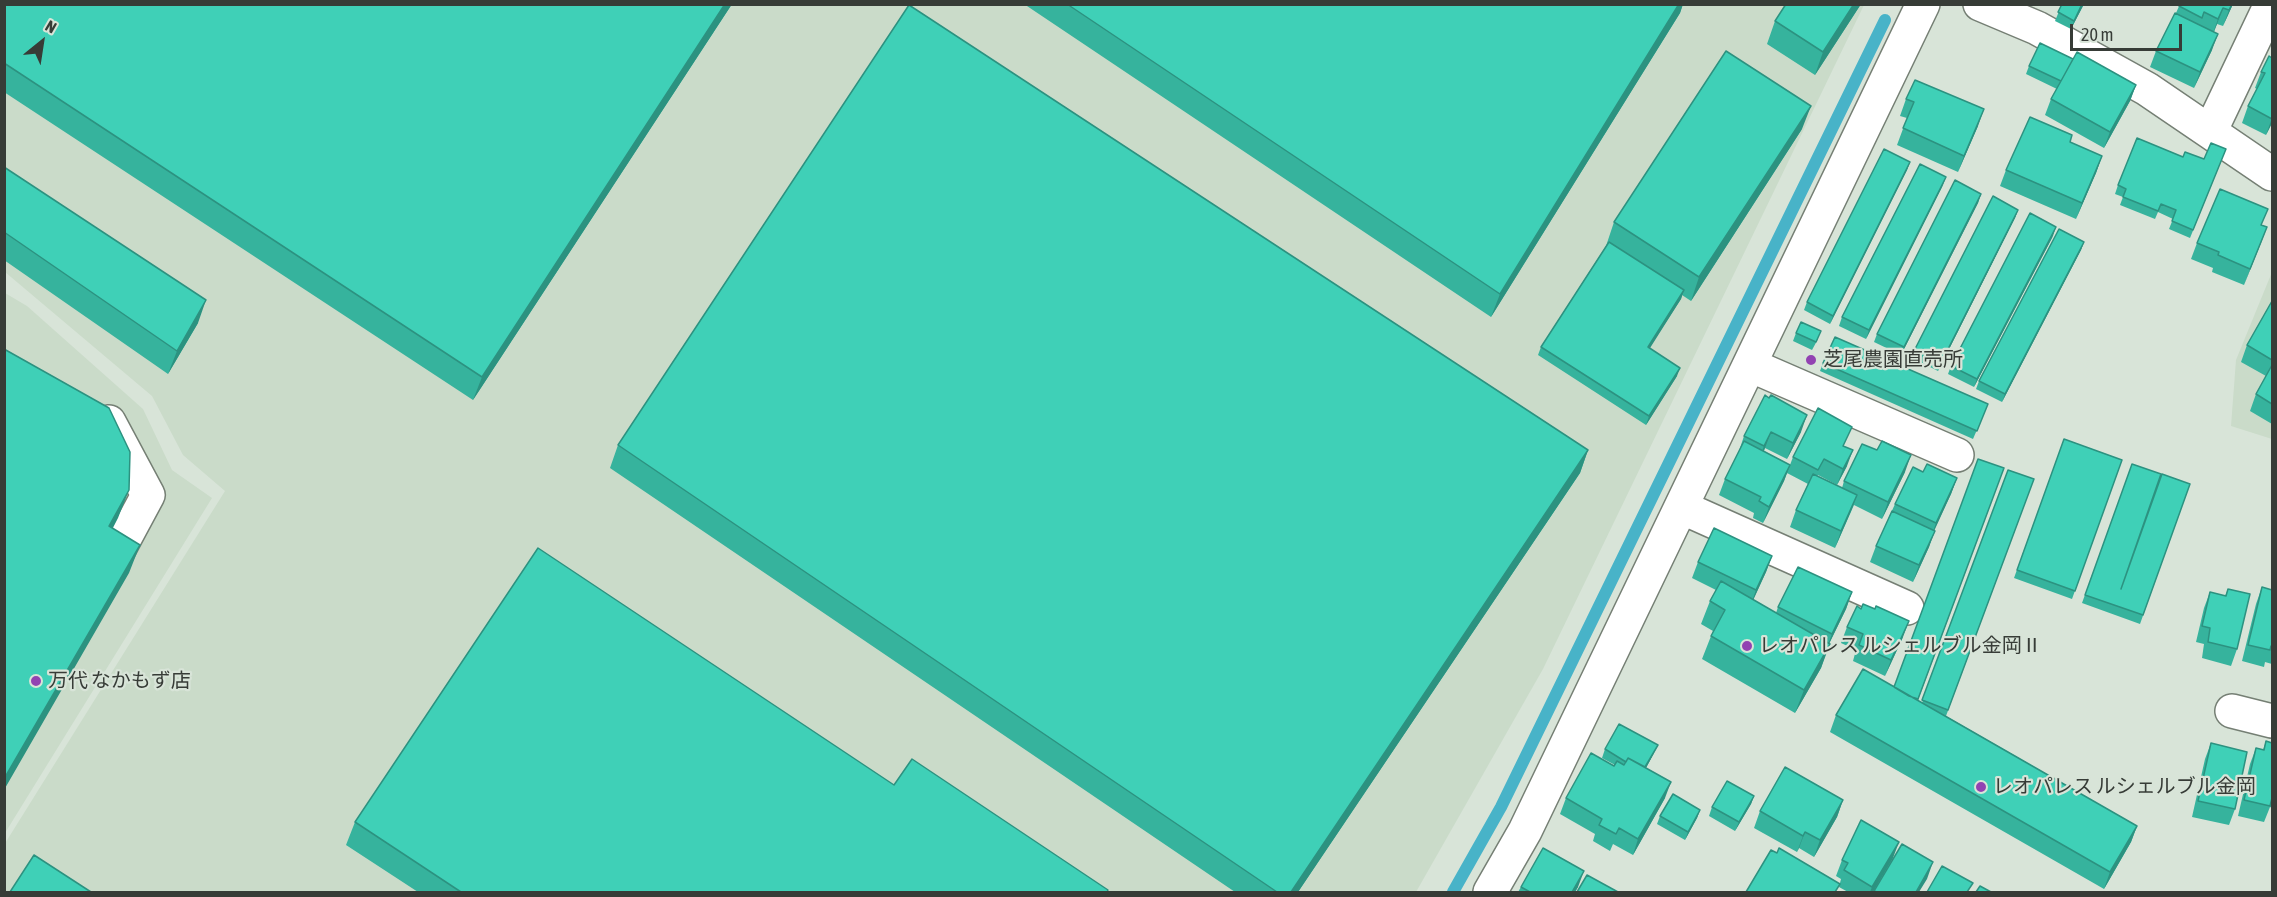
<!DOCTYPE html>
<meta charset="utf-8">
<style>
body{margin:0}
#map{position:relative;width:2277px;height:897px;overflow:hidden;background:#d8e4d8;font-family:"Asap Condensed",sans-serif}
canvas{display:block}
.frame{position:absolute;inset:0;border:6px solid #373c37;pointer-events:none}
.north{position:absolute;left:12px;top:12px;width:60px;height:60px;-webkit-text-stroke:4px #d8e4d8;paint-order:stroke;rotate:30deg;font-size:16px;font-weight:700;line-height:24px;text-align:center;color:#373c37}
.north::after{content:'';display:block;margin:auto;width:21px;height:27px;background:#373c37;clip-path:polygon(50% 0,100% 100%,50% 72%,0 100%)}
.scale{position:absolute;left:2070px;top:24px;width:112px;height:27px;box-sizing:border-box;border:3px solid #373c37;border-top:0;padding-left:8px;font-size:18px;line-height:21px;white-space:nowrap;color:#373c37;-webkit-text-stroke:4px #d8e4d8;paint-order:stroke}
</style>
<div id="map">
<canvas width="2277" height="897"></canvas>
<div class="frame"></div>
<div class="north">N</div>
<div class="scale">20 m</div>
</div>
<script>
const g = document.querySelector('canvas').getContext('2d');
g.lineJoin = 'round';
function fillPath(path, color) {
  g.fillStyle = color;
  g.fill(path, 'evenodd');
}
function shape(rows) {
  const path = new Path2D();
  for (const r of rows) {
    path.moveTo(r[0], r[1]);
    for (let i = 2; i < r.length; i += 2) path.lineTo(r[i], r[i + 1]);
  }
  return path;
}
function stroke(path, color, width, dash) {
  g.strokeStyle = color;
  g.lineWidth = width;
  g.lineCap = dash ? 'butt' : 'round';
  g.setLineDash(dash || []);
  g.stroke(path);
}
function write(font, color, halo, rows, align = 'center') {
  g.font = font + ' "Asap Condensed","Noto Sans JP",sans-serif';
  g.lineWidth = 4.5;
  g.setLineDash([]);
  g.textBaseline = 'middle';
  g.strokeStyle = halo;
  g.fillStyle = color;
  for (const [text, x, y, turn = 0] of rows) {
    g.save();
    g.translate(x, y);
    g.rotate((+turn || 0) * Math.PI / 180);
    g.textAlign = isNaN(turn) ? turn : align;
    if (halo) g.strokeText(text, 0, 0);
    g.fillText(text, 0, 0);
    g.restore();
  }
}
fillPath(shape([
 [5,5,1864,5,1543,669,1416,892,5,892,4,845,225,491,183,455,152,396,5,272],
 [2272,272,2272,439,2231,426,2236,360],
 [5,293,27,306,143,409,172,470,212,498,5,833]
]), '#cadbc9');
stroke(shape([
 [1453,892,1501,807,1885,20]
]), '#48b3c8', 12);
const minor = shape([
 [1980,4,2037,28,2147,89,2272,174],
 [2210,132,2271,4],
 [1750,365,1957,455],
 [109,422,148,495,112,562],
 [1681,507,1907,608],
 [2232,711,2272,721],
 [1490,892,1525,831,1923,4]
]);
stroke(minor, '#757f74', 36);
stroke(minor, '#fff', 33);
fillPath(shape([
 [4,4,732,4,473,400,4,92],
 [1024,4,1683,4,1680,13,1491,317],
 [1861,4,1815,75,1767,44,1775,21],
 [2062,4,2084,4,2071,29,2055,21],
 [2180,4,2233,4,2223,26,2217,24,2214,32,2212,50,2194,88,2150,67,2156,51,2176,13],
 [2272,58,2272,123,2266,135,2242,123,2248,106,2257,89,2255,88,2261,72],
 [2073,59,2136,85,2130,101,2104,148,2045,115,2051,99,2057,89,2026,74,2029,66],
 [1906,99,1978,126,1958,172,1897,145,1907,118,1900,116],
 [1802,129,1691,301,1682,295,1681,299,1649,348,1677,376,1646,425,1538,355,1541,347,1606,246,1614,222],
 [2226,149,2190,238,2169,229,2173,219,2158,212,2155,219,2120,205,2123,197,2115,194,2118,185,2183,157,2204,159],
 [2102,156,2096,173,2076,219,2000,186,2006,170],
 [1910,162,1907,170,1830,324,1804,310,1807,302],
 [4,167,198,323,168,374,4,260],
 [1943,185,1866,339,1839,326,1842,317],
 [1981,194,1978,203,1901,355,1874,342,1877,334],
 [2018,210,2015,218,1938,371,1912,358,1915,349],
 [2262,225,2267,227,2244,285,2212,272,2213,268,2191,259,2197,243],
 [2053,236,1974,387,1948,374,1951,366],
 [2084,242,2081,250,2002,402,1976,389,1979,381],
 [2272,301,2272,424,2250,411,2256,394,2266,376,2241,362,2247,345],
 [1796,333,1818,339,1812,350,1793,341],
 [1823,363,1988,404,1973,439,1820,371],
 [1765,395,1801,432,1787,459,1765,448,1764,451,1790,465,1784,481,1763,523,1753,518,1754,513,1719,495,1725,479,1739,451,1744,436],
 [2064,439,2122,460,2072,599,2014,578],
 [618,445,1588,450,1580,473,1298,892,1235,892,610,468],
 [1845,446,1847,466,1837,485,1818,475,1817,476,1842,488,1844,481,1905,472,1882,519,1854,505,1835,548,1790,527,1796,510,1808,484,1787,473,1793,457],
 [2132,464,2121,589,2190,484,2140,624,2082,603],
 [2004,468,1918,700,1922,703,2008,470,2034,479,1946,716,2137,826,2131,842,2104,889,1830,732,1836,715,1894,687],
 [1923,472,1957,478,1951,494,1934,530,1929,547,1913,582,1870,562,1876,546,1895,504],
 [1772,556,1766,572,1753,600,1776,613,1778,607,1852,592,1846,609,1829,644,1821,668,1795,713,1702,659,1713,631,1701,624,1710,601,1716,590,1692,578,1698,562],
 [2262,587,2272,590,2272,664,2265,662,2264,667,2242,661,2256,604],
 [2228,589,2237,649,2231,666,2202,658,2204,644,2196,642,2204,608,2210,592,2225,596],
 [1861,609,1875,609,1903,637,1885,676,1853,661,1856,650,1841,643,1847,627],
 [2266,741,2272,743,2272,808,2270,807,2264,822,2238,816,2250,764,2256,748,2263,750],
 [2211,743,2235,809,2229,825,2192,817,2205,759],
 [1605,749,1654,753,1646,768,1665,798,1633,855,1613,844,1610,851,1593,841,1595,834,1560,814,1566,798,1614,766,1615,765,1602,758],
 [894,785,1107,892,418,892,346,845,355,822],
 [1754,796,1751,804,1735,831,1709,816,1712,807],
 [1843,800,1837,817,1814,857,1799,848,1797,852,1754,828,1760,811],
 [1700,810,1697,818,1685,840,1657,824,1660,816],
 [1893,858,1873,892,1848,892,1839,887,1841,879,1836,876,1842,860],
 [1521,887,1578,887,1575,892,1518,892]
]), '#36b39d');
fillPath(shape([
 [725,4,732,4,473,400,482,377],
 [1679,4,1683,4,1680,13,1491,317,1500,294],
 [1854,4,1861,4,1815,75,1823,52],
 [2082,4,2084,4,2071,29,2074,21],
 [2232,4,2233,4,2223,26,2229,10],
 [2223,8,2217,24,2212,36,2218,19],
 [2218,34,2212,50,2194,88,2200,72],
 [2136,85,2130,101,2104,148,2110,132],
 [1811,106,1802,129,1691,301,1699,277],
 [1984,109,1978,126,1958,172,1964,156],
 [2272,118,2272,123,2266,135],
 [2102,156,2096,173,2076,219,2082,203],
 [1910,162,1907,170,1830,324,1833,316],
 [1946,177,1943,185,1866,339,1869,330],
 [1981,194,1978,203,1901,355,1904,347],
 [2018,210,2015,218,1938,371,1941,363],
 [2056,227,2053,236,1974,387,1977,379],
 [2267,227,2261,243,2244,285,2250,269],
 [2084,242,2081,250,2002,402,2005,394],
 [1684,290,1681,299,1645,356,1648,347],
 [206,300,198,323,168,374,177,351],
 [1680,368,1677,376,1646,425,1649,416],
 [1807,415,1801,432,1787,459,1793,443],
 [1771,432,1765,448,1758,462,1764,446],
 [1588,450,1580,473,1298,892,1291,892],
 [1853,450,1847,466,1837,485,1843,469],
 [1911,455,1905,472,1882,519,1888,502],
 [1790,465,1784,481,1763,523,1769,507],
 [1957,478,1951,494,1930,540,1936,523],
 [129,490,118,518,99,555,109,526],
 [1857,495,1851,511,1835,548,1841,531],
 [1935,531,1929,547,1913,582,1919,565],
 [140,545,129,573,4,790,4,779],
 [1772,556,1766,572,1750,607,1756,590],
 [1852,592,1846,609,1826,650,1832,634],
 [1909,621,1903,637,1885,676,1891,660],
 [1830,644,1821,668,1795,713,1804,690],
 [1658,745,1654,753,1640,779,1643,771],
 [1671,782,1665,798,1633,855,1638,839],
 [1754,796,1751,804,1735,831,1739,822],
 [1843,800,1837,817,1814,857,1820,840],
 [1700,810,1697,818,1685,840,1688,832],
 [2137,826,2131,842,2104,889,2110,872],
 [1805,832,1799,848,1797,852,1803,836],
 [1899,842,1893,858,1873,892,1870,892,1872,887],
 [1933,862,1927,879,1919,892,1916,892],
 [1584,871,1578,887,1575,892,1572,892]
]), '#2c9280');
const building = shape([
 [4,4,725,4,482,377,4,63,4,4],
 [1067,4,1679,4,1500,294,1067,4],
 [1786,4,1854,4,1823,52,1775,21,1786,4],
 [2062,4,2082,4,2074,21,2058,12,2062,4],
 [2180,4,2232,4,2229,10,2223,8,2218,19,2204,12,2202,18,2179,6,2180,4],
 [909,5,1588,450,1291,892,1277,892,618,445,909,5],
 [2175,13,2218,34,2200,72,2156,51,2175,13],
 [2040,43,2073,59,2061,81,2029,66,2040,43],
 [1726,51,1811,106,1699,277,1614,222,1726,51],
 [2077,52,2136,85,2110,132,2051,99,2077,52],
 [2269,56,2272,58,2272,119,2248,106,2265,73,2261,72,2269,56],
 [1915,80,1984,109,1964,156,1903,128,1914,102,1906,99,1915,80],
 [2030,117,2072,135,2070,142,2102,156,2082,203,2006,170,2030,117],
 [2137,138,2183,157,2185,152,2204,159,2211,143,2226,149,2193,230,2172,221,2176,210,2161,204,2158,211,2123,197,2126,189,2118,185,2137,138],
 [1884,149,1910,162,1833,316,1807,302,1884,149],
 [1920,164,1946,177,1869,330,1842,317,1920,164],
 [4,167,206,300,177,351,4,232,4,167],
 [1955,180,1981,194,1904,347,1877,334,1955,180],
 [2220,189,2268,209,2261,225,2267,227,2250,269,2218,255,2219,252,2197,243,2220,189],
 [1993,196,2018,210,1941,363,1915,349,1993,196],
 [2030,213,2056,227,1977,379,1951,366,2030,213],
 [2059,229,2084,242,2005,394,1979,381,2059,229],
 [1609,242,1684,290,1648,347,1680,368,1649,416,1541,347,1609,242],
 [2272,301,2272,360,2247,345,2272,301],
 [1801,322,1821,331,1816,342,1796,333,1801,322],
 [1835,337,1988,404,1977,431,1823,363,1835,337],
 [4,349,109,408,130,452,129,490,109,526,140,545,4,779,4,349],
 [2272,365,2272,404,2256,394,2272,365],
 [1765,395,1769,398,1771,395,1807,415,1793,443,1771,432,1764,446,1744,436,1765,395],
 [1818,408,1852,427,1843,446,1853,450,1843,469,1824,459,1818,470,1793,457,1818,408],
 [2064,439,2122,460,2075,591,2017,570,2064,439],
 [1744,441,1790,465,1769,507,1759,501,1761,497,1725,479,1744,441],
 [1882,441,1911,455,1888,502,1844,481,1862,444,1877,450,1882,441],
 [1978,459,2004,468,1918,699,1909,696,1894,687,1978,459],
 [1927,464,1957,478,1936,523,1895,504,1913,467,1923,472,1927,464],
 [2132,464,2161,474,2121,589,2162,474,2190,484,2143,615,2085,595,2132,464],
 [2008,470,2034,479,1948,710,1922,700,2008,470],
 [1813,474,1857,495,1841,531,1796,510,1813,474],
 [1892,511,1935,531,1919,565,1876,546,1892,511],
 [1714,528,1772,556,1756,590,1698,562,1714,528],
 [538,548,894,785,912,759,1108,890,1107,892,461,892,355,822,538,548],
 [1798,567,1852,592,1832,634,1778,607,1798,567],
 [1721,581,1830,644,1804,690,1711,636,1725,610,1710,601,1721,581],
 [2262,587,2272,590,2272,646,2271,646,2270,650,2248,645,2262,587],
 [2228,589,2250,594,2237,649,2208,642,2210,628,2202,626,2210,592,2226,596,2228,589],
 [1863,604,1875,609,1876,606,1909,621,1891,660,1859,645,1863,634,1847,627,1857,606,1861,609,1863,604],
 [1863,669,2137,826,2110,872,1836,715,1863,669],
 [1619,724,1658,745,1645,767,1628,758,1626,762,1605,749,1619,724],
 [2266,741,2272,743,2272,798,2270,806,2244,800,2256,748,2264,750,2266,741],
 [2211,743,2247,752,2235,809,2198,801,2211,743],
 [1591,753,1614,766,1617,761,1624,765,1628,758,1671,782,1638,839,1619,828,1616,834,1599,825,1602,819,1566,798,1591,753],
 [1785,767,1843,800,1820,840,1805,832,1803,836,1760,811,1785,767],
 [1727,781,1754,796,1739,822,1712,807,1727,781],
 [1673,794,1700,810,1688,832,1660,816,1673,794],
 [1861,820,1899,842,1872,887,1844,870,1848,863,1842,860,1861,820],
 [1902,844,1933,862,1916,892,1877,892,1874,891,1902,844],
 [1543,848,1584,871,1572,892,1530,892,1521,887,1543,848],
 [1779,848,1840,884,1835,892,1746,892,1771,850,1777,853,1779,848],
 [34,855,91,892,10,892,34,855],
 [1942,866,1973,883,1967,892,1927,892,1942,866],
 [1587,875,1618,892,1577,892,1587,875],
 [1980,886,1991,892,1976,892,1980,886]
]);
fillPath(building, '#3fd0b7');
stroke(building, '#2c9280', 1.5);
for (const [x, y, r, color] of [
 [1811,360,6,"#9242b2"],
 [1747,646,6,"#9242b2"],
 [36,681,6,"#9242b2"],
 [1981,787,6,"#9242b2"]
]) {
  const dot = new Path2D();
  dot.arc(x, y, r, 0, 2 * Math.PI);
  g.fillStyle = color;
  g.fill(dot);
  stroke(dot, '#d8e4d8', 2);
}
write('20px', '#373c37', '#d8e4d8', [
 ["芝尾農園直売所",1823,360],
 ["レオパレス ルシェルブル金岡Ⅱ",1759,646],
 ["万代 なかもず店",48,681],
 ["レオパレス ルシェルブル金岡",1993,787]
], 'left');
</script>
